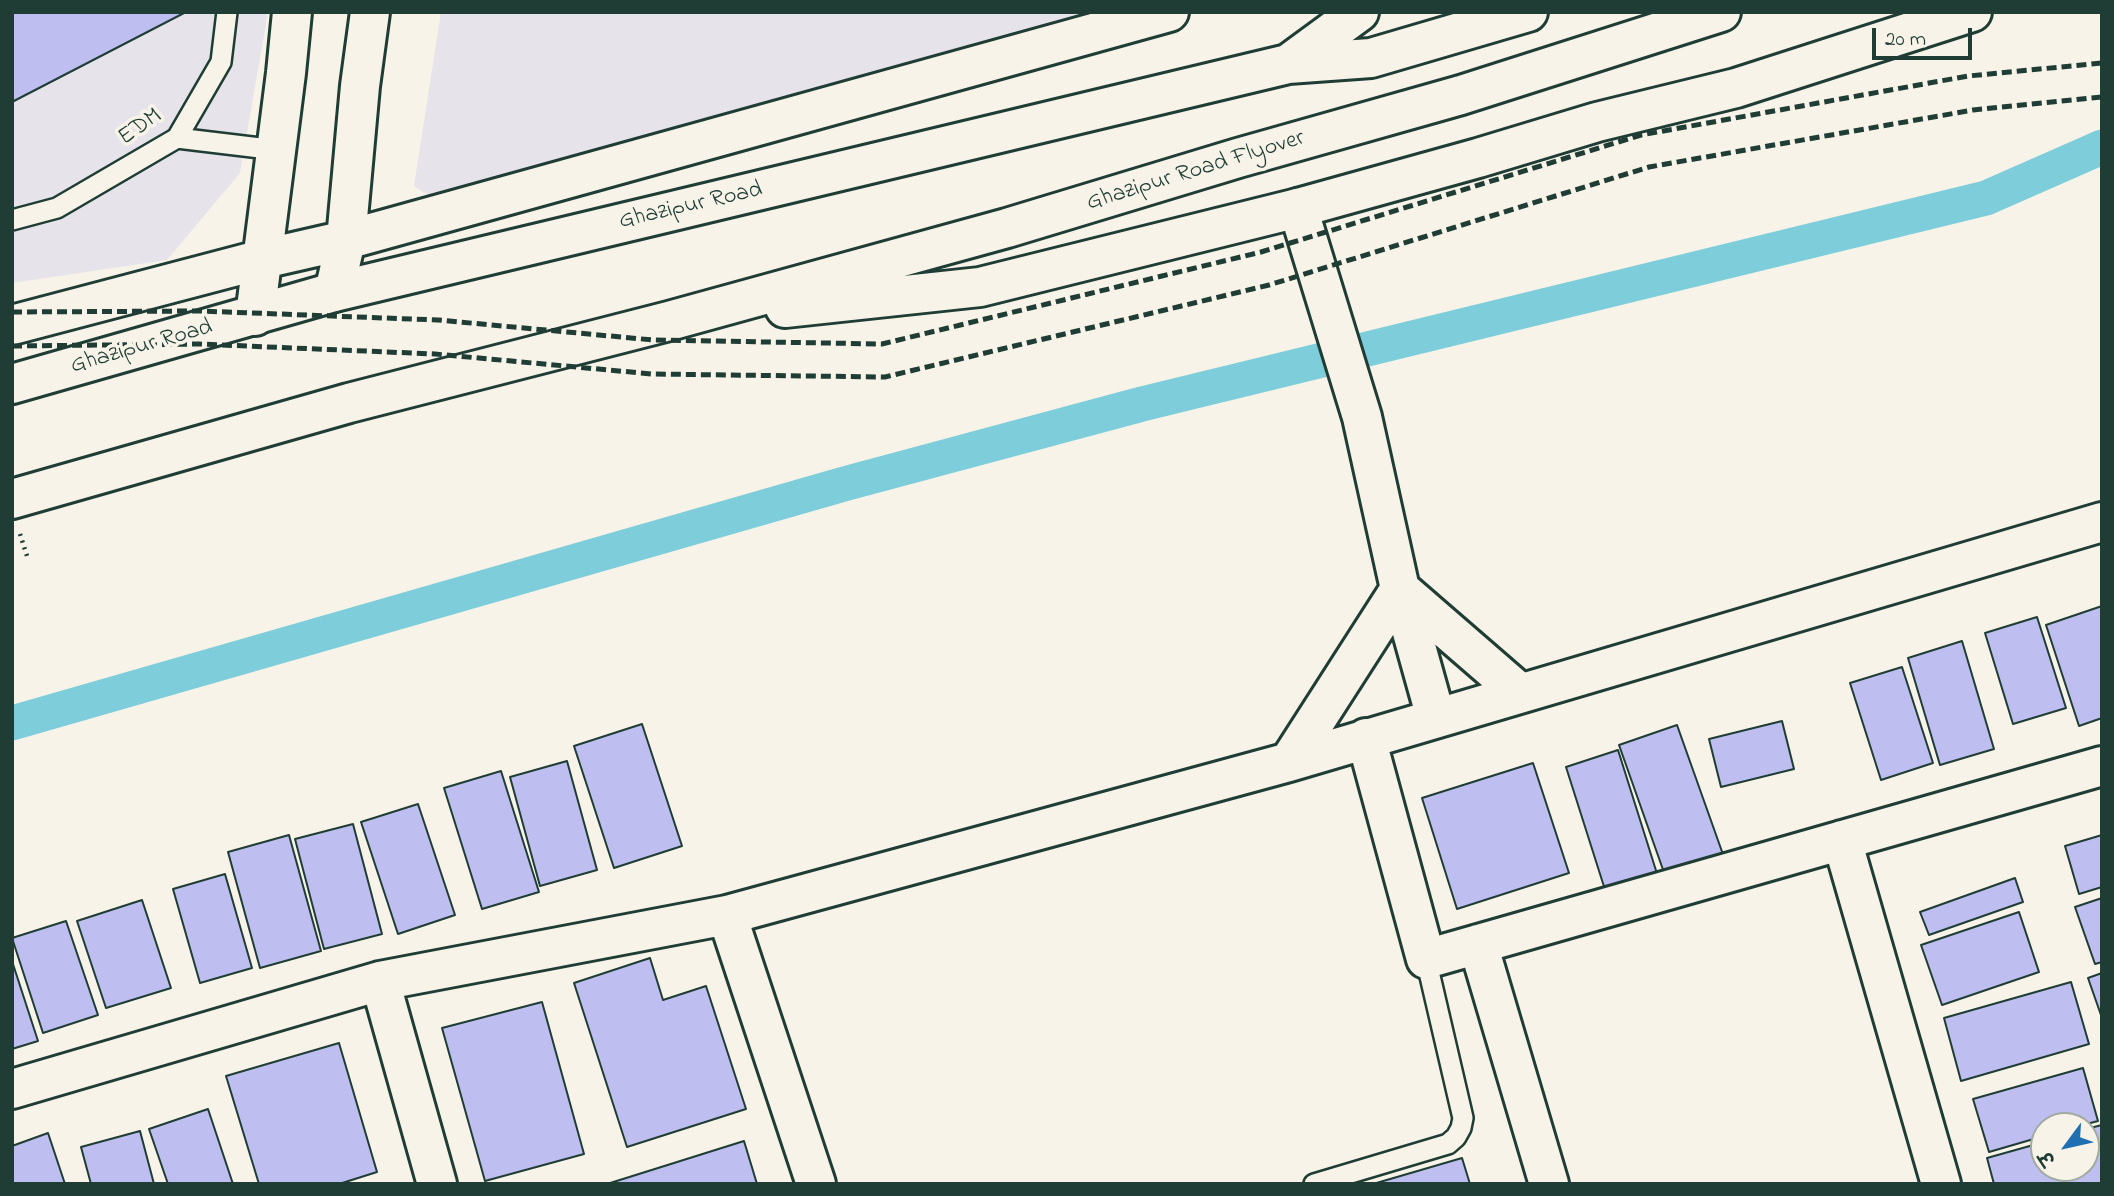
<!DOCTYPE html>
<meta charset="utf-8">
<style>
body{margin:0}
#map{position:relative;width:2114px;height:1196px;overflow:hidden;background:#f7f3e8;font-family:"Indie Flower","Playpen Sans Deva",sans-serif}
canvas{display:block}
.frame{position:absolute;inset:0;border:14px solid #1f3d34;pointer-events:none}
.north{position:absolute;left:2030px;top:1112px;width:70px;height:70px;box-sizing:border-box;background:#f7f3e8;border:2px solid #a1aaa0;border-radius:50%;rotate:237deg;font-size:19px;font-weight:700;line-height:28px;text-align:center;color:#1f3d34}
.north::after{content:'';display:block;margin:auto;width:24px;height:32px;background:#1f6fb2;clip-path:polygon(50% 0,100% 100%,50% 72%,0 100%)}
.scale{position:absolute;left:1872px;top:28px;width:100px;height:32px;box-sizing:border-box;border:4px solid #1f3d34;border-top:0;padding-left:9px;font-size:21px;line-height:24px;white-space:nowrap;color:#1f3d34;-webkit-text-stroke:5px #f7f3e8;paint-order:stroke}
</style>
<div id="map">
<canvas width="2114" height="1196"></canvas>
<div class="frame"></div>
<div class="north">उ</div>
<div class="scale">20 m</div>
</div>
<script>
const g = document.querySelector('canvas').getContext('2d');
g.lineJoin = 'round';
function fillPath(path, color) {
  g.fillStyle = color;
  g.fill(path, 'evenodd');
}
function shape(rows) {
  const path = new Path2D();
  for (const r of rows) {
    path.moveTo(r[0], r[1]);
    for (let i = 2; i < r.length; i += 2) path.lineTo(r[i], r[i + 1]);
  }
  return path;
}
function stroke(path, color, width, dash) {
  g.strokeStyle = color;
  g.lineWidth = width;
  g.lineCap = dash ? 'butt' : 'round';
  g.setLineDash(dash || []);
  g.stroke(path);
}
function write(font, color, halo, rows, align = 'center') {
  g.font = font + ' "Indie Flower",sans-serif';
  g.lineWidth = 7;
  g.setLineDash([]);
  g.textBaseline = 'middle';
  g.strokeStyle = halo;
  g.fillStyle = color;
  for (const [text, x, y, turn = 0] of rows) {
    g.save();
    g.translate(x, y);
    g.rotate((+turn || 0) * Math.PI / 180);
    g.textAlign = isNaN(turn) ? turn : align;
    if (halo) g.strokeText(text, 0, 0);
    g.fillText(text, 0, 0);
    g.restore();
  }
}
fillPath(shape([
 [12,12,268,12,240,173,167,260,12,283],
 [441,12,1129,12,442,204,414,186]
]), '#e6e3ea');
stroke(shape([
 [12,723,844,484,1142,404,1986,198,2102,147]
]), '#7ecdda', 35);
const building = shape([
 [12,12,186,12,12,102,12,12],
 [2102,606,2102,718,2079,726,2046,625,2102,606],
 [2037,617,2066,708,2013,724,1985,633,2037,617],
 [1962,641,1994,749,1940,765,1908,658,1962,641],
 [1902,667,1933,763,1881,780,1850,683,1902,667],
 [1782,721,1794,769,1721,787,1709,739,1782,721],
 [642,724,682,846,614,868,574,746,642,724],
 [1677,725,1725,860,1667,881,1619,745,1677,725],
 [1618,750,1659,880,1607,896,1566,767,1618,750],
 [567,761,597,870,540,886,510,777,567,761],
 [1533,763,1569,873,1457,909,1422,798,1533,763],
 [501,771,539,892,482,909,444,788,501,771],
 [418,804,455,915,398,934,361,822,418,804],
 [353,824,382,934,324,949,295,839,353,824],
 [289,835,321,951,260,968,228,852,289,835],
 [2102,835,2102,887,2079,894,2065,846,2102,835],
 [225,874,252,968,200,983,173,889,225,874],
 [2015,878,2023,902,1929,935,1920,912,2015,878],
 [2102,898,2102,962,2095,964,2075,907,2102,898],
 [142,900,171,988,106,1008,77,921,142,900],
 [2019,912,2039,972,1942,1005,1921,945,2019,912],
 [66,921,98,1015,43,1033,12,938,66,921],
 [650,958,663,1000,706,986,746,1109,627,1147,574,983,650,958],
 [12,961,38,1041,12,1049,12,961],
 [2102,973,2102,1018,2088,978,2102,973],
 [2071,982,2089,1044,1961,1081,1944,1018,2071,982],
 [542,1002,584,1154,485,1181,442,1028,542,1002],
 [339,1043,377,1172,339,1184,259,1184,226,1076,339,1043],
 [2083,1068,2098,1121,2079,1126,2044,1126,2044,1136,1989,1152,1973,1099,2083,1068],
 [208,1109,233,1184,168,1184,149,1129,208,1109],
 [2102,1125,2102,1184,1994,1184,1987,1158,2044,1142,2044,1168,2086,1168,2086,1129,2102,1125],
 [140,1131,154,1184,91,1184,81,1147,140,1131],
 [48,1133,65,1184,12,1184,12,1146,48,1133],
 [744,1141,757,1184,607,1184,744,1141],
 [1462,1158,1470,1184,1373,1184,1462,1158]
]);
fillPath(building, '#bebef0');
stroke(building, '#1f3d34', 2);
const service = shape([
 [177,138,277,150],
 [12,220,57,208,177,138,221,62,227,12],
 [1314,1184,1448,1144,1456,1137,1461,1128,1463,1118,1426,959]
]);
const minor = shape([
 [1298,208,1362,417,1400,589,1436,718],
 [334,292,346,240,360,86,370,12],
 [255,316,286,73,292,12],
 [12,325,263,259,346,240,1169,12],
 [1366,738,1426,959,2102,766],
 [1289,762,1400,589,1520,693],
 [1842,840,1941,1184],
 [727,915,816,1184],
 [1478,944,1549,1184],
 [380,981,437,1184],
 [12,1089,380,981,727,915,1289,762,2102,522]
]);
const secondary = shape([
 [1288,64,1371,58,1528,12],
 [785,308,980,287,1298,208,1478,158,1597,122,1736,88,1972,12],
 [12,384,334,292,1288,64,1359,12],
 [12,499,349,403,669,321,1007,228,1238,158,1461,95,1721,12]
]);
stroke(service, '#1f3d34', 24);
stroke(minor, '#1f3d34', 44);
stroke(secondary, '#1f3d34', 44);
stroke(shape([
 [20,534,27,556]
]), '#1f3d34', 4.5, [2, 5]);
stroke(service, '#f7f3e8', 19);
stroke(minor, '#f7f3e8', 38);
stroke(secondary, '#f7f3e8', 38);
stroke(shape([
 [12,312,199,311,438,320,653,340,882,344,1261,252,1641,135,1968,76,2102,63],
 [12,346,199,344,435,354,652,374,885,377,1269,285,1649,167,1973,110,2102,97]
]), '#1f3d34', 5, [10, 5]);
write('24px', '#1f3d34', '#f7f3e8', [
 ["EDM",141,128,-35],
 ["Ghazipur Road Flyover",1196,172,-17],
 ["Ghazipur Road",691,207,-13],
 ["Ghazipur Road",142,348,-16]
]);
</script>
